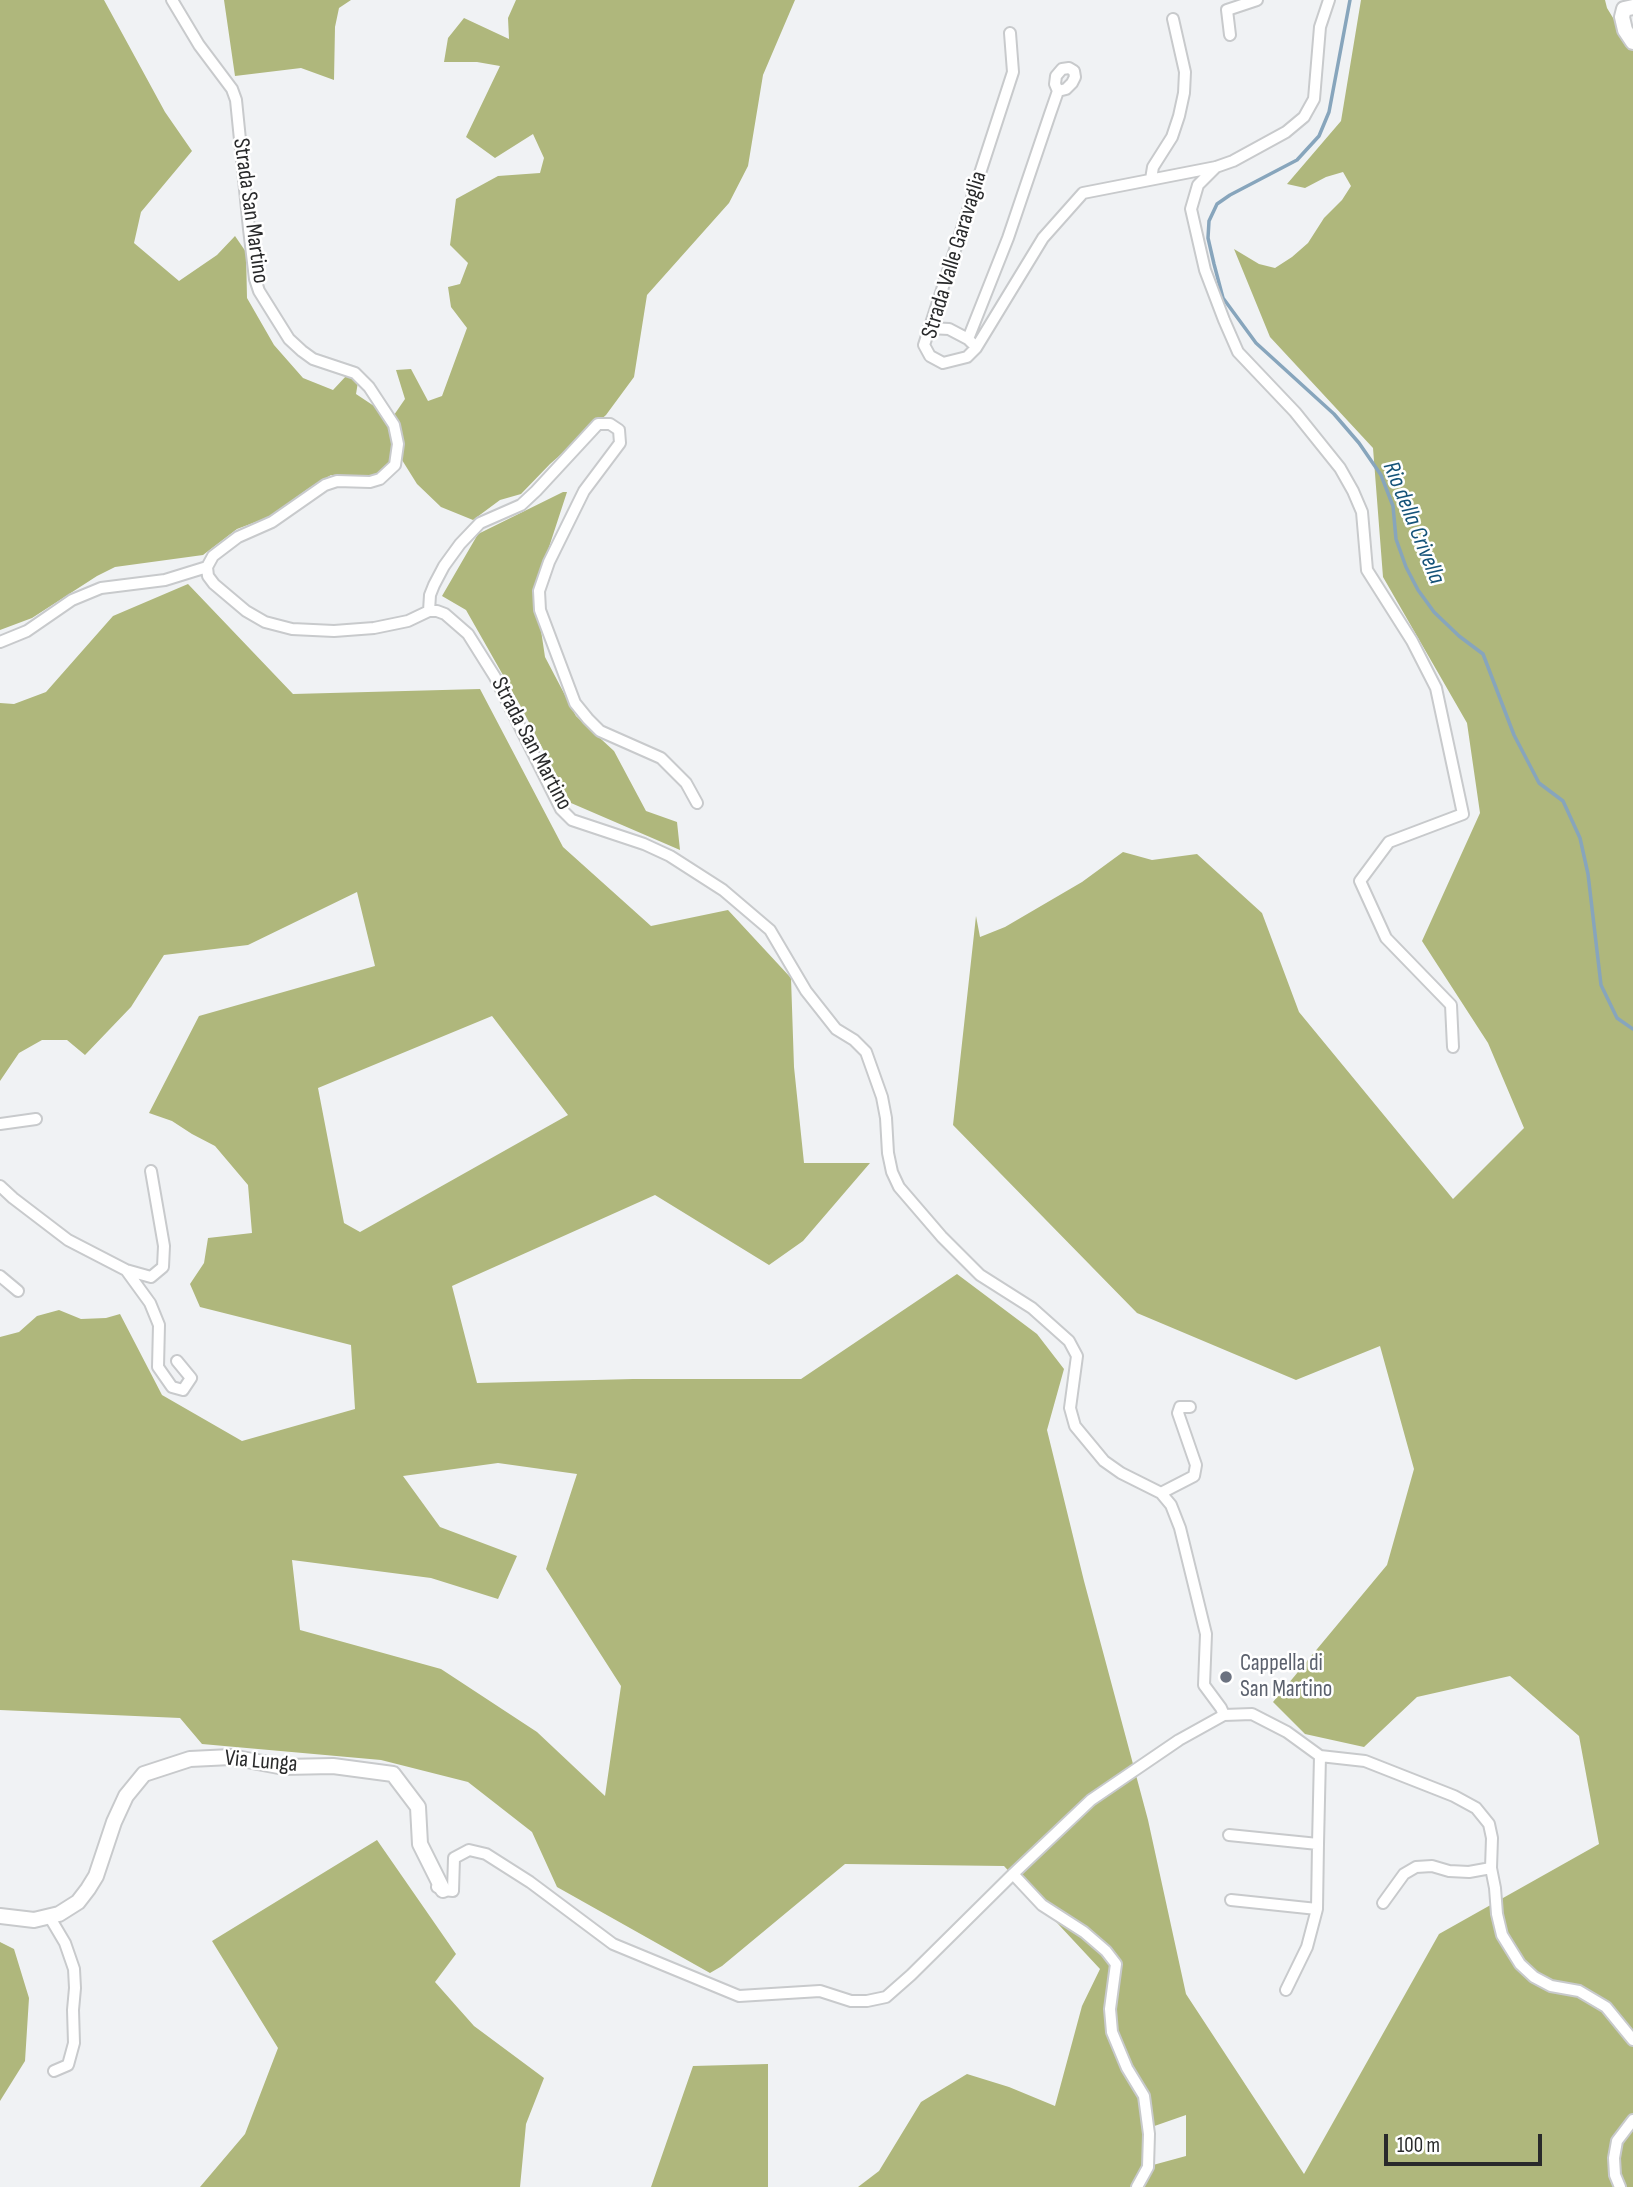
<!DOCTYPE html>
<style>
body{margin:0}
#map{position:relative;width:1633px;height:2187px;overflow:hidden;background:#f0f2f4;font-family:"Sofia Sans Condensed",sans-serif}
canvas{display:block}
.scale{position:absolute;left:1384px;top:2134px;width:158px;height:32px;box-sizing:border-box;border:4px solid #292a2b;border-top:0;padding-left:9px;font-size:21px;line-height:24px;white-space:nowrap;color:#292a2b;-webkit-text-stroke:5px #fff;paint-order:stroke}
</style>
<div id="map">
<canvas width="1633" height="2187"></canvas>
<div class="scale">100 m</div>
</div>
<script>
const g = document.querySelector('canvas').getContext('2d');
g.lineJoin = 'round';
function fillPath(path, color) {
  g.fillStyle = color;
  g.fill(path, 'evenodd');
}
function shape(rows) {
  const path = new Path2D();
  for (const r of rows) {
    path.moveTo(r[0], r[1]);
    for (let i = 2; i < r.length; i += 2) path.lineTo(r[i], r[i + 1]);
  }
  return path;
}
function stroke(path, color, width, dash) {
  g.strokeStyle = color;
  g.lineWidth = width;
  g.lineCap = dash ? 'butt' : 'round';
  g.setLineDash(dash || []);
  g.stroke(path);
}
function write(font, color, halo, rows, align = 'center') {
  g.font = font + ' "Sofia Sans Condensed",sans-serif';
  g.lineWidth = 5;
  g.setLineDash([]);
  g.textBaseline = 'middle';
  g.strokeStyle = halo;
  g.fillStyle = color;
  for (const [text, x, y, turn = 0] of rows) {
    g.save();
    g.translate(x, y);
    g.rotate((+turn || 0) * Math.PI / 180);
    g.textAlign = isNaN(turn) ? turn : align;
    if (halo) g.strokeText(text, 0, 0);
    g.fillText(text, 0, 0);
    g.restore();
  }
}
fillPath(shape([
 [0,0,104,0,165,112,192,151,141,212,134,243,179,281,217,255,235,236,246,252,247,298,274,345,303,378,333,390,347,375,358,382,356,394,380,410,391,429,393,459,376,476,363,479,331,475,309,488,269,517,237,529,203,555,115,567,97,576,32,618,0,630],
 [224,0,351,0,339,8,335,27,334,80,301,68,235,76],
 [516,0,795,0,763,75,748,166,729,203,647,295,634,377,606,415,550,464,521,494,500,500,473,520,441,507,417,484,402,460,399,430,394,415,405,399,396,370,411,369,428,401,442,396,467,328,451,307,448,287,460,284,468,263,450,245,456,199,498,176,540,173,544,158,533,134,495,158,466,137,500,66,477,62,444,62,448,38,464,18,509,39,508,18],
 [1361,0,1605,0,1607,8,1633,51,1633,2187,858,2187,879,2171,921,2102,967,2074,1009,2087,1055,2106,1082,2006,1100,1969,1004,1866,845,1864,722,1966,710,1973,557,1887,532,1832,468,1782,381,1760,202,1744,180,1718,0,1710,0,1337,19,1332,37,1316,59,1310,81,1319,106,1318,120,1314,162,1395,242,1441,355,1409,351,1345,200,1307,190,1284,204,1263,208,1238,252,1233,248,1185,215,1146,192,1134,172,1121,149,1113,199,1016,375,966,357,892,248,945,164,955,131,1007,85,1055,67,1040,42,1040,19,1053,0,1081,0,703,14,704,46,692,113,616,188,584,293,694,480,689,563,847,651,926,728,910,791,978,794,1067,804,1163,870,1163,803,1241,769,1265,655,1195,452,1286,477,1383,633,1379,801,1379,957,1274,1037,1334,1064,1369,1047,1430,1084,1581,1148,1820,1186,1994,1304,2174,1439,1934,1599,1844,1579,1736,1510,1676,1417,1697,1364,1747,1305,1734,1273,1702,1387,1565,1414,1469,1380,1346,1296,1380,1137,1313,953,1125,976,916,980,937,1005,927,1082,882,1123,852,1152,860,1197,854,1262,913,1299,1012,1453,1199,1524,1128,1488,1043,1422,941,1480,813,1467,723,1383,577,1373,448,1270,337,1234,249,1259,264,1275,268,1292,257,1308,243,1324,218,1342,200,1351,186,1343,172,1326,177,1305,188,1287,184,1341,121],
 [492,1016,568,1115,360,1232,344,1223,318,1088],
 [498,1463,577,1474,546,1569,621,1686,605,1796,537,1732,441,1669,300,1630,292,1560,431,1578,498,1599,517,1556,440,1527,403,1476],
 [1186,2115,1186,2156,1153,2165,1143,2130],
 [563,492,567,492,535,590,545,657,576,716,614,751,646,811,677,822,680,850,571,803,520,705,466,610,442,596,478,534],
 [377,1840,456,1954,435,1982,474,2026,544,2078,526,2124,520,2187,200,2187,245,2134,278,2048,212,1941],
 [0,1942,14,1949,29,1998,25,2061,0,2101],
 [768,2064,768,2187,651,2187,693,2066]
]), '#afb77c');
stroke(shape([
 [1350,0,1329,112,1319,136,1297,160,1230,195,1217,204,1209,221,1208,238,1214,264,1223,298,1256,343,1334,414,1359,443,1381,475,1393,506,1396,539,1406,567,1418,590,1434,612,1459,636,1483,654,1514,735,1539,783,1563,801,1580,838,1588,874,1601,985,1617,1018,1633,1029]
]), '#87a5bc', 3.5);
const minor = shape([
 [172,0,199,45,232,89,236,100,249,229,255,279,259,291,289,339,302,351,313,359,355,373,369,387,394,425,398,444,395,465,380,479,370,482,337,481,325,485,272,522,238,537,213,556,207,567,208,576,214,584,246,611,265,622,292,629,334,631,374,628,408,621,429,611,437,611,445,614,468,634,495,677,561,809,572,820,644,844,670,856,723,890,770,930,806,991,836,1029,854,1040,866,1052,882,1097,886,1118,888,1153,892,1172,899,1187,942,1237,980,1275,1032,1308,1069,1341,1077,1356,1070,1408,1075,1426,1104,1461,1121,1473,1161,1493,1171,1505,1180,1528,1206,1634,1204,1685,1221,1708,1224,1715],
 [1010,33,1013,72,924,345,930,356,943,363,967,357,976,348,1043,238,1083,193,1216,167,1233,161,1286,132,1304,117,1314,99,1320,27,1329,0],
 [1230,35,1227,10,1257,0],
 [1216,167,1198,185,1191,209,1205,270,1224,320,1238,352,1295,412,1340,468,1353,491,1362,512,1367,570,1412,641,1436,688,1463,814,1389,842,1360,881,1386,938,1451,1005,1453,1047],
 [1151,179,1153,167,1172,137,1179,116,1184,93,1185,72,1173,19],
 [929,328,949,329,968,339,972,343],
 [968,339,1008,238,1050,114,1058,91,1055,84,1056,76,1062,69,1069,68,1074,71,1075,77,1072,83,1066,89,1058,91],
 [429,611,430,595,434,585,444,566,460,544,480,523,521,505,536,491,598,424,610,424,619,430,620,443,584,491,549,562,539,591,540,610,575,703,588,719,600,731,661,758,686,783,697,803],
 [0,642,27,631,72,600,101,588,165,580,207,567],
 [0,1124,36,1119],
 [0,1186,13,1198,68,1240,126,1270,151,1277,163,1267,164,1246,151,1171],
 [126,1270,150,1303,159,1325,158,1367,172,1387,183,1390,191,1378,177,1361],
 [0,1276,18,1291],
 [1161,1493,1194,1476,1196,1465,1178,1413,1180,1407,1190,1407],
 [1229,1835,1318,1844,1320,1756],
 [1013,1874,1042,1905,1084,1932,1106,1951,1116,1964,1110,2009,1112,2032,1127,2068,1144,2096,1149,2134,1148,2167,1137,2187],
 [437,1887,443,1890,453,1891,454,1858,469,1850,486,1854,530,1882,613,1944,739,1996,820,1991,851,2001,867,2001,886,1997,911,1975,1013,1874,1091,1800,1179,1740,1224,1715,1252,1714,1287,1732,1320,1756,1365,1761,1454,1796,1476,1808,1489,1824,1492,1838,1491,1868,1495,1888,1497,1914,1502,1935,1520,1964,1534,1977,1551,1986,1579,1991,1606,2007,1633,2040],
 [1231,1900,1317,1909],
 [1383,1903,1404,1874,1416,1867,1432,1866,1449,1871,1469,1872,1491,1868],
 [49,1916,65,1943,74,1969,75,1988,73,2010,74,2043,68,2065,54,2071],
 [1286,1990,1307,1947,1317,1909,1318,1844],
 [1620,2187,1615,2175,1614,2158,1617,2141,1633,2120]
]);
const tertiary = shape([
 [1633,7,1624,9,1622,17,1625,30,1633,42],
 [0,1916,34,1920,59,1914,78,1902,88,1889,96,1876,114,1822,126,1796,144,1774,190,1759,231,1757,284,1767,333,1766,393,1774,418,1807,420,1844,443,1890]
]);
stroke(minor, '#c8cacc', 14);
stroke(tertiary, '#c8cacc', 18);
stroke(minor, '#fff', 10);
stroke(tertiary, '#fff', 14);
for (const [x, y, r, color] of [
 [1226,1677,7,"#6b7280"]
]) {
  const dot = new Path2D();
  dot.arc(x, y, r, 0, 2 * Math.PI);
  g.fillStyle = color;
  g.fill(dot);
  stroke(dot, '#fff', 2.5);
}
write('23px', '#292a2b', '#fff', [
 ["Strada San Martino",250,211,82],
 ["Strada Valle Garavaglia",955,255,-73],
 ["Strada San Martino",531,744,62],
 ["Via Lunga",261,1762,5]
]);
write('23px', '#5b616d', '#fff', [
 ["Cappella di",1240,1664],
 ["San Martino",1240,1690]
], 'left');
write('italic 24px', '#155379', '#fff', [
 ["Rio della Crivella",1413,523,68]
]);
</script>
